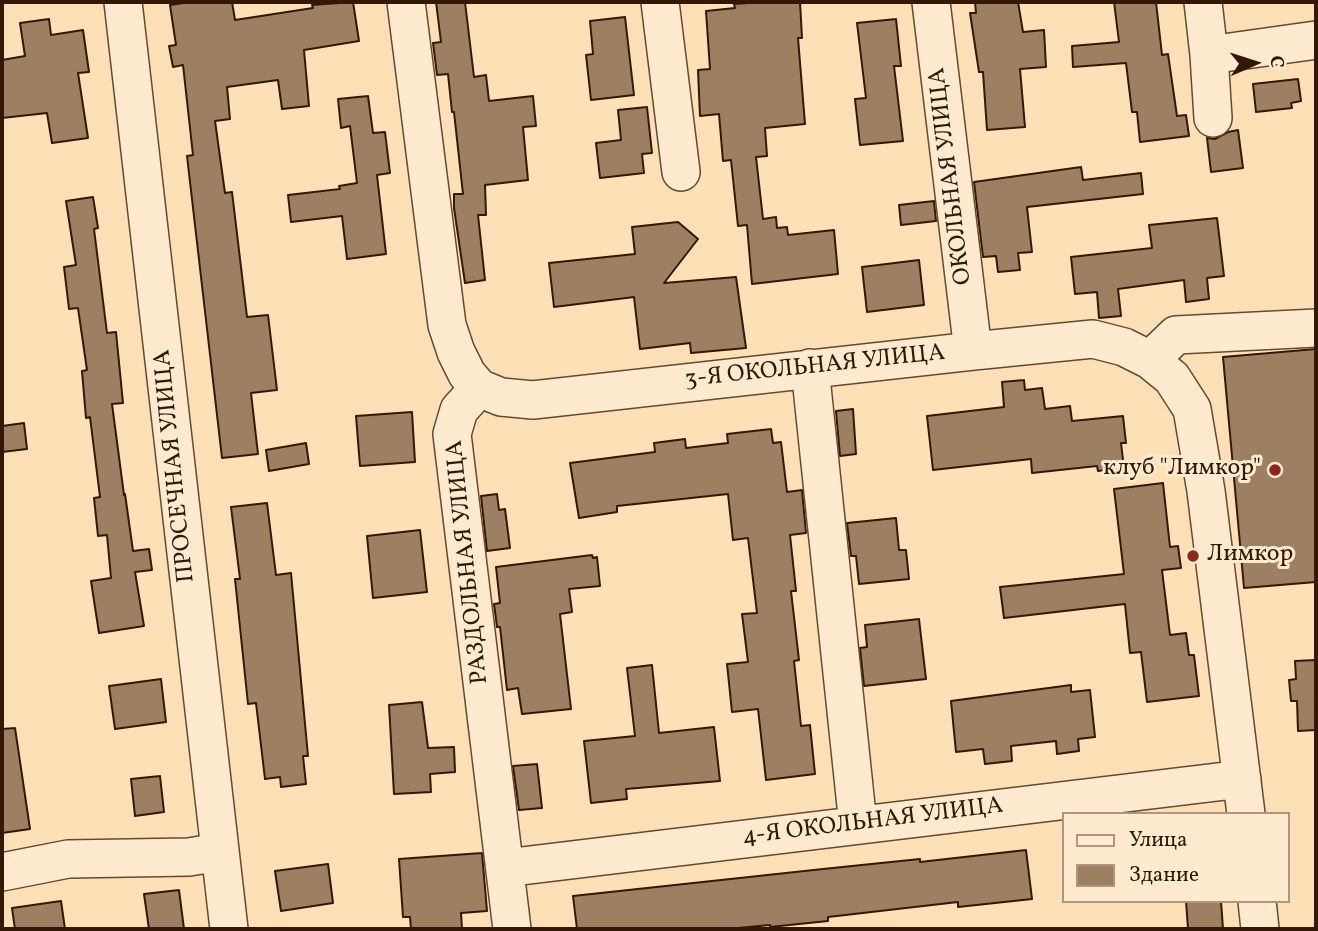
<!DOCTYPE html>
<meta charset="utf-8">
<style>
body{margin:0}
#map{position:relative;width:1318px;height:931px;overflow:hidden;background:#fde0b5;font-family:Vollkorn,serif}
canvas{display:block}
.frame{position:absolute;inset:0;border:4px solid #351706;pointer-events:none}
.legend{position:absolute;left:1062px;top:812px;width:228px;height:91px;box-sizing:border-box;background:#feebcf;border:2px solid #ae967f;margin:0;padding:9px 12px;list-style:none;font-size:21px;color:#351706}
.legend li{display:flex;align-items:center;gap:14px;height:35px}
.legend b{width:35px;border:2px solid #ae967f}
.north{position:absolute;left:1220px;top:28px;width:70px;height:70px;-webkit-text-stroke:5px #feebcf;paint-order:stroke;rotate:87deg;font-size:19px;font-weight:700;line-height:28px;text-align:center;color:#351706}
.north::after{content:'';display:block;margin:auto;width:24px;height:32px;background:#351706;clip-path:polygon(50% 0,100% 100%,50% 72%,0 100%)}
</style>
<div id="map">
<canvas width="1318" height="931"></canvas>
<div class="frame"></div>
<ul class="legend">
<li><b style="height:9px;background:#feebcf"></b>Улица</li>
<li><b style="height:19px;background:#9d8061"></b>Здание</li>
</ul>
<div class="north">С</div>
</div>
<script>
const g = document.querySelector('canvas').getContext('2d');
g.lineJoin = 'round';
function fillPath(path, color) {
  g.fillStyle = color;
  g.fill(path, 'evenodd');
}
function shape(rows) {
  const path = new Path2D();
  for (const r of rows) {
    path.moveTo(r[0], r[1]);
    for (let i = 2; i < r.length; i += 2) path.lineTo(r[i], r[i + 1]);
  }
  return path;
}
function stroke(path, color, width, dash) {
  g.strokeStyle = color;
  g.lineWidth = width;
  g.lineCap = dash ? 'butt' : 'round';
  g.setLineDash(dash || []);
  g.stroke(path);
}
function write(font, color, halo, rows, align = 'center') {
  g.font = font + ' Vollkorn,serif';
  g.lineWidth = 6;
  g.setLineDash([]);
  g.textBaseline = 'middle';
  g.strokeStyle = halo;
  g.fillStyle = color;
  for (const [text, x, y, turn = 0] of rows) {
    g.save();
    g.translate(x, y);
    g.rotate((+turn || 0) * Math.PI / 180);
    g.textAlign = isNaN(turn) ? turn : align;
    if (halo) g.strokeText(text, 0, 0);
    g.fillText(text, 0, 0);
    g.restore();
  }
}
const building = shape([
 [190,2,232,2,235,20,313,8,312,5,353,2,359,41,304,50,309,106,282,109,278,80,227,87,230,119,215,121,225,193,232,192,247,317,268,315,277,390,251,393,258,454,222,458,187,156,193,155,183,65,173,67,169,46,176,45,170,5,190,2],
 [436,2,465,2,474,77,486,75,489,101,533,96,536,126,523,127,528,180,485,185,486,215,478,215,485,280,465,283,454,208,454,194,463,194,454,112,452,112,448,74,437,75,433,43,441,42,436,2],
 [763,2,800,2,802,38,798,38,805,124,765,128,767,156,756,157,763,219,776,217,777,228,787,227,788,235,834,230,838,274,752,284,747,225,738,226,731,160,723,161,719,114,700,116,698,70,710,69,706,11,735,8,734,4,763,2],
 [975,2,1018,2,1023,32,1044,30,1046,67,1020,69,1025,127,987,130,983,72,979,72,970,13,976,13,975,2],
 [1114,2,1156,2,1162,55,1168,54,1177,116,1186,115,1189,136,1140,142,1137,112,1132,112,1126,63,1073,67,1072,46,1119,42,1114,2],
 [625,17,634,95,591,100,586,55,593,54,590,21,625,17],
 [49,19,51,35,83,30,89,72,78,73,88,138,52,143,47,113,2,118,2,60,25,56,20,23,49,19],
 [896,19,901,66,894,66,903,141,860,145,855,99,866,98,857,23,896,19],
 [1298,79,1301,101,1291,103,1292,108,1256,112,1253,84,1298,79],
 [368,96,373,133,385,132,390,173,377,175,386,254,347,259,342,216,291,222,288,195,340,189,339,186,357,183,350,126,341,128,338,99,368,96],
 [647,107,652,153,642,154,644,173,600,178,596,143,621,140,618,110,647,107],
 [1238,130,1243,168,1211,172,1207,138,1215,139,1228,132,1238,130],
 [1081,167,1083,180,1141,173,1143,194,1027,207,1032,252,1018,253,1020,270,998,272,996,256,983,257,974,182,1081,167],
 [93,197,98,228,94,229,107,333,116,332,123,403,112,404,124,495,125,494,133,551,149,549,152,570,135,572,144,626,99,633,91,581,111,578,107,535,98,536,94,498,100,497,90,417,86,418,82,371,87,370,78,308,69,309,64,267,76,265,66,201,93,197],
 [934,201,936,221,901,225,899,205,934,201],
 [1217,218,1224,276,1207,278,1209,299,1186,302,1184,280,1118,289,1121,316,1099,318,1097,292,1075,294,1071,257,1152,248,1149,225,1217,218],
 [678,222,698,239,664,283,736,277,746,348,691,353,690,343,640,349,634,297,554,307,549,263,635,254,632,227,678,222],
 [919,260,924,305,867,312,862,267,919,260],
 [1316,349,1316,582,1244,588,1223,357,1316,349],
 [1024,380,1025,390,1042,388,1045,409,1070,406,1072,421,1123,416,1126,443,1121,443,1124,468,1098,471,1097,466,1032,473,1031,459,933,470,927,416,1004,407,1002,382,1024,380],
 [853,409,856,454,840,456,836,411,853,409],
 [412,412,415,462,360,466,356,416,412,412],
 [24,423,27,449,2,452,2,426,24,423],
 [771,429,773,443,781,442,787,492,802,490,806,533,790,535,796,591,791,591,799,660,794,661,801,726,810,725,815,774,766,780,758,709,732,712,727,664,748,662,742,614,757,613,748,538,733,540,728,494,617,506,617,512,579,518,570,463,655,452,654,443,685,439,686,448,728,443,727,434,771,429],
 [306,443,309,464,269,471,266,450,306,443],
 [1163,483,1170,547,1178,546,1181,568,1162,570,1170,635,1186,633,1189,655,1194,655,1199,696,1147,702,1141,652,1130,653,1125,604,1004,618,1000,587,1124,574,1114,489,1163,483],
 [497,494,499,510,505,509,510,548,487,551,481,496,497,494],
 [267,503,276,575,291,573,308,756,303,756,306,784,281,787,280,777,265,779,256,703,248,704,235,579,240,579,231,507,267,503],
 [896,518,899,550,906,550,909,579,859,584,856,556,851,556,847,523,896,518],
 [420,530,427,592,373,598,367,536,420,530],
 [592,555,593,558,597,557,600,586,569,589,572,612,560,614,571,709,522,714,518,688,507,690,500,627,497,627,494,604,500,603,496,567,592,555],
 [919,619,926,679,864,686,860,648,867,647,865,625,919,619],
 [1316,660,1316,730,1298,731,1297,701,1291,701,1289,680,1296,679,1295,661,1316,660],
 [652,665,659,733,714,727,720,781,626,789,627,799,591,803,584,741,635,736,627,668,652,665],
 [161,679,166,722,115,729,109,686,161,679],
 [1071,685,1071,692,1090,690,1095,737,1078,739,1079,751,1057,754,1056,741,1011,746,1012,761,985,764,983,749,956,752,951,701,1071,685],
 [422,702,428,748,454,747,455,772,430,774,431,792,394,794,389,705,422,702],
 [15,728,30,829,2,833,2,729,15,728],
 [537,764,542,808,519,810,513,766,537,764],
 [160,776,164,812,135,816,131,779,160,776],
 [1026,850,1032,899,958,907,958,902,828,917,828,921,770,927,770,925,728,929,577,929,573,896,823,869,920,859,920,862,1026,850],
 [482,853,487,911,461,913,462,929,411,929,410,917,403,917,399,859,482,853],
 [328,864,333,903,281,911,275,871,328,864],
 [179,890,184,929,149,929,144,894,179,890],
 [61,901,65,929,15,929,12,908,61,901],
 [1186,901,1221,901,1223,929,1188,929,1186,901]
]);
fillPath(building, '#9d8061');
stroke(building, '#351706', 2);
const minor = shape([
 [123,2,229,929],
 [406,2,447,325,456,352,467,374,479,388,501,397,533,400,973,351,1093,339,1124,347,1150,360,1172,378,1192,409,1206,491,1246,814],
 [660,2,681,172],
 [931,2,973,351],
 [1203,2,1209,55,1213,118],
 [1209,55,1316,40],
 [1150,360,1176,335,1316,328],
 [810,368,858,825],
 [479,388,459,410,452,434,512,929],
 [505,868,1242,779],
 [2,872,68,859,189,857,219,852],
 [1257,901,1260,929]
]);
stroke(minor, '#674932', 40);
stroke(minor, '#feebcf', 37);
for (const [x, y, r, color] of [
 [1275,470,7,"#8f2418"],
 [1193,556,7,"#8f2418"]
]) {
  const dot = new Path2D();
  dot.arc(x, y, r, 0, 2 * Math.PI);
  g.fillStyle = color;
  g.fill(dot);
  stroke(dot, '#feebcf', 2.5);
}
write('24px', '#351706', '#feebcf', [
 ["ОКОЛЬНАЯ УЛИЦА",952,176,-97],
 ["3-Я ОКОЛЬНАЯ УЛИЦА",815,368,-6],
 ["ПРОСЕЧНАЯ УЛИЦА",176,466,-96],
 ["РАЗДОЛЬНАЯ УЛИЦА",469,562,-96],
 ["4-Я ОКОЛЬНАЯ УЛИЦА",873,823,-7]
]);
write('24px', '#351706', '#feebcf', [
 ["клуб \"Лимкор\"",1261,470],
 ["Лимкор",1207,556,"left"]
], 'right');
</script>
